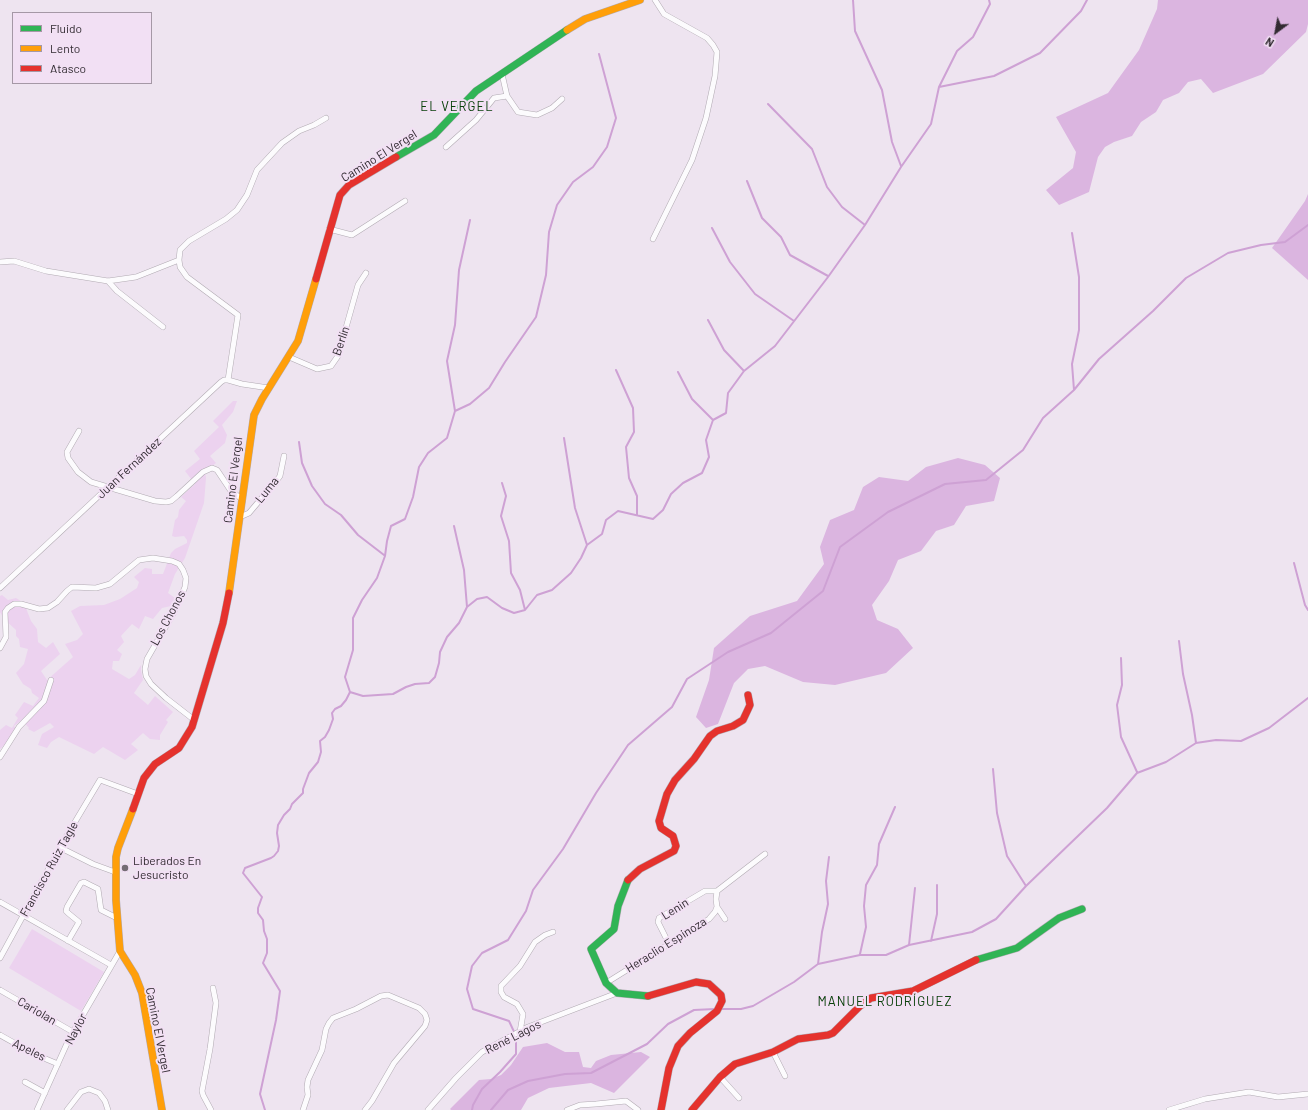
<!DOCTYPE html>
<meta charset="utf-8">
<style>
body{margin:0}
#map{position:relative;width:1308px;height:1110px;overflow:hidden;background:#eee4f0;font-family:Barlow,sans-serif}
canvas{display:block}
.legend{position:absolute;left:12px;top:12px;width:140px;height:72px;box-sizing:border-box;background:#f2e0f4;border:1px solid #a598a6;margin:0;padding:5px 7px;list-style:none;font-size:12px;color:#322b32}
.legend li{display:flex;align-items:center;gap:8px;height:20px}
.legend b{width:20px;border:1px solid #a598a6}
.north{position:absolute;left:1256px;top:12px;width:40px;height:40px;-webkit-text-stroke:3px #f2e0f4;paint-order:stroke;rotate:212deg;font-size:11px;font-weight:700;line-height:16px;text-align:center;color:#322b32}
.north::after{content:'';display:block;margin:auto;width:14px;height:18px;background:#322b32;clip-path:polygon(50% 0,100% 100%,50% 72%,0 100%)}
</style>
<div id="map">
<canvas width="1308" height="1110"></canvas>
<ul class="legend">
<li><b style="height:5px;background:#30b455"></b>Fluido</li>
<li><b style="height:5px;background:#ff9f0a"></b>Lento</li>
<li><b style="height:5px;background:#e5322d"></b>Atasco</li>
</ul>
<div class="north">N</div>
</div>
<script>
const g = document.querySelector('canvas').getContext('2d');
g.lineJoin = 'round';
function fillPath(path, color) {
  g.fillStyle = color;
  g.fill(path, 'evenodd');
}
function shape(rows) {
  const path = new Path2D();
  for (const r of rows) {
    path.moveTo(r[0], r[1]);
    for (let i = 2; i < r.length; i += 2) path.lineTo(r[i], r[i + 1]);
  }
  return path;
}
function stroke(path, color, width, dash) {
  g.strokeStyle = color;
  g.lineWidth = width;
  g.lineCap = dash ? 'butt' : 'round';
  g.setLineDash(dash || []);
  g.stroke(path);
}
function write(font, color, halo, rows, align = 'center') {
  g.font = font + ' Barlow,sans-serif';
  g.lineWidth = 4;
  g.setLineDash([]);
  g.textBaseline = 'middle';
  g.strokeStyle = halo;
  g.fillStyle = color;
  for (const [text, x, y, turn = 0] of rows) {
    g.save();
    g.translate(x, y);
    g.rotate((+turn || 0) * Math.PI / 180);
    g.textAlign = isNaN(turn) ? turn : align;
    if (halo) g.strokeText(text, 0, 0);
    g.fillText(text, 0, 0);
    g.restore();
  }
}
fillPath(shape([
 [233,401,237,401,233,412,222,425,227,435,225,443,210,456,216,463,205,471,206,478,204,503,185,558,175,574,168,593,175,598,171,606,162,608,153,619,145,616,139,629,132,624,121,636,124,642,117,650,122,654,119,661,113,661,112,669,129,679,135,675,141,665,141,671,143,680,134,693,148,705,155,696,173,712,166,720,168,722,160,735,160,740,150,739,143,733,131,744,138,750,125,760,103,747,94,754,59,737,51,742,47,748,38,745,42,734,54,727,50,723,34,732,28,729,29,728,22,720,14,726,19,732,0,749,0,730,6,725,12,728,18,718,15,715,24,702,33,706,39,698,32,693,31,689,23,684,16,673,24,664,28,649,20,647,19,639,16,636,16,630,4,619,0,612,0,596,2,595,8,600,16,598,24,603,31,621,37,629,38,642,46,648,53,642,60,654,41,671,47,680,73,657,65,644,77,640,83,634,71,611,80,606,104,605,120,599,137,588,139,582,134,577,140,572,145,568,152,569,152,574,163,574,171,553,175,549,187,543,187,540,184,536,175,537,172,536,175,520,178,517,179,510,186,501,181,497,195,484,185,471,200,459,194,451,219,427,213,421],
 [32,929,104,972,81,1011,9,968]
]), '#ecd2ef');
fillPath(shape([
 [1158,0,1308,0,1308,24,1306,32,1263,74,1213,93,1201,79,1188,82,1179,93,1163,100,1156,112,1141,122,1132,136,1114,142,1105,147,1098,157,1089,192,1059,205,1046,190,1073,168,1076,152,1056,117,1108,93,1139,50,1157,9],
 [1308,194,1308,280,1272,248,1305,201],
 [958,458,985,465,1000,478,994,501,966,506,954,525,936,531,921,551,898,560,889,581,872,605,877,620,898,629,913,648,886,673,835,685,803,682,765,666,748,669,734,683,718,724,706,728,696,717,709,680,714,648,750,616,797,601,824,564,820,547,830,520,854,510,863,487,879,477,908,481,926,467],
 [547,1043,565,1052,579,1052,583,1067,591,1068,596,1061,611,1055,641,1052,650,1057,614,1093,591,1083,549,1088,528,1098,521,1110,451,1110,450,1109,479,1080,491,1079,501,1075,511,1065,523,1047]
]), '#dbb5e0');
stroke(shape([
 [853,0,855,31,882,90,892,142,901,166],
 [939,87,994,76,1040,53,1081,11,1087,0],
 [768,104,812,149,827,187,842,207,865,225],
 [747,181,762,218,781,237,790,255,828,276],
 [712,228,730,262,755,294,794,321],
 [1072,233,1079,277,1079,330,1072,364,1074,390],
 [708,320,724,350,744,371],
 [616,370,633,408,634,432,626,447,629,478,637,496,637,515],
 [678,372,692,399,713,420],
 [455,411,447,361,455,325,459,270,470,220],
 [564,438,575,508,587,545],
 [299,442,302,463,312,486,325,504,341,515,358,535,384,555],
 [502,483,506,496,501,516,509,541,511,573,520,590,525,610],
 [454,526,464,570,467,607],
 [1294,563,1305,605,1308,610],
 [1179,641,1183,674,1192,715,1196,743],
 [1121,658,1122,685,1117,705,1121,737,1137,772],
 [350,692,363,696,393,694,406,687,415,684,429,683,435,677,439,663,440,652,447,637,459,623,467,607,477,599,487,597,502,608,514,613,525,610,537,595,552,590,571,573,581,558,587,545,602,534,606,520,618,511,653,519,663,510,671,494,683,483,702,473,709,457,706,440,713,420,726,413,728,393,744,371,775,346,828,277,865,225,901,167,931,124,939,87,957,51,973,37,990,4,989,0],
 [993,769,997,813,1007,856,1026,886],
 [931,941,937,914,937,885],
 [909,945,915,888],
 [860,954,866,927,864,906,866,885,877,865,879,844,895,807],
 [818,964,822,932,828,904,826,881,829,857],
 [719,1009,741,1009,753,1006,794,982,818,964,860,955,886,955,909,945,972,932,996,919,1026,886,1107,808,1137,773,1166,762,1196,743,1216,740,1241,741,1269,728,1308,698],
 [265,1110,260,1094,276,1020,280,991,263,963,267,953,267,939,264,931,263,920,258,913,258,908,262,897,243,873,245,868,271,858,274,856,278,851,279,846,277,833,278,825,284,815,290,809,292,804,303,793,303,789,309,773,318,762,321,752,320,741,325,737,329,730,333,719,332,713,335,709,341,706,346,700,350,692,345,677,353,650,353,618,362,600,377,578,385,556,387,541,391,526,405,519,413,497,419,467,428,453,447,438,455,411,470,404,489,388,505,362,536,317,546,275,549,232,557,205,573,182,593,167,607,147,616,118,599,54],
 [472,1110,473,1105,482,1089,500,1072,516,1054,516,1036,509,1021,473,1009,467,989,472,966,482,953,508,940,526,911,533,890,563,849,596,793,628,745,672,707,687,679,728,652,771,633,823,591,840,547,888,512,945,484,986,480,1023,450,1043,418,1074,390,1099,359,1153,311,1186,278,1228,253,1261,245,1285,242,1308,225],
 [491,1110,508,1090,528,1081,565,1074,591,1073,647,1044,668,1024,694,1010,715,1009]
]), '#cea1d4', 2);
const street = shape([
 [507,96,518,112,537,115,552,108,562,99],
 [446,147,476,120,494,98,507,96,502,74],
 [329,229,352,235,405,201],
 [653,239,692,160,706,118,715,76,717,52,713,45,707,38,664,14,655,0],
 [0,262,14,261,46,271,108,281,136,277,179,260],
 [108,281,117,291,163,327],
 [289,357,317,369,331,366,338,356,358,285,366,273],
 [228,380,238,315,187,277,180,267,179,260,180,250,189,241,226,219,237,210,247,195,257,170,282,143,299,131,314,125,326,118],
 [79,431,67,452,68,458,78,472,91,482,155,501,166,502,171,501,177,496,203,472,212,468,217,470,231,491,242,499],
 [240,517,249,513,277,480,280,476,284,456],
 [0,588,221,382,224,380,228,380,242,384,269,388],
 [0,648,6,637,5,612,8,608,14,604,21,604,39,609,48,608,57,602,67,591,72,587,96,588,110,584,139,560,153,558,172,561,179,564,183,570,186,578,185,587,173,614,147,659,145,669,146,676,151,684,166,698,193,719],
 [0,757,19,727,44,701,51,680],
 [61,848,93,864,115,872],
 [0,902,111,965],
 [717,907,725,919],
 [68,941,79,922,68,913,66,911,67,907,81,883,84,882,98,889,101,910,117,918],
 [669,944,658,922,659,918,705,891,717,891],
 [0,958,66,837,100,780,138,794],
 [606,983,709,919,715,912,717,907,716,899,717,891,765,854],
 [0,990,73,1032],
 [520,1032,523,1014,517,1004,504,997,501,992,501,986,520,966,535,942,545,935,553,932],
 [0,1035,34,1054,58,1064],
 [773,1052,785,1076],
 [720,1077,739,1098],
 [25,1082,45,1093],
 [37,1110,69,1039,120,951],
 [67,1110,81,1092,89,1089,99,1093,105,1101,108,1110],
 [211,1110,203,1095,202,1091,210,1049,216,1003,213,988],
 [303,1110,308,1095,307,1087,308,1080,322,1050,326,1029,329,1023,333,1018,356,1009,381,996,388,995,419,1008,425,1014,427,1020,425,1026,394,1063,372,1101,365,1110],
 [428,1110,456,1078,482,1052,528,1027,617,993],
 [567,1110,580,1105,596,1104,626,1101,638,1110],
 [1169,1110,1205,1099,1249,1092,1278,1097,1308,1094]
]);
const fast = shape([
 [396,157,434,135,476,91,567,30],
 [628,880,618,906,614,929,591,949,606,983,617,993,648,996],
 [976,960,1017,948,1059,918,1082,909]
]);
const slow = shape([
 [567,30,585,19,640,0],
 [229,593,254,415,262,399,298,341,316,279],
 [133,809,118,848,116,857,116,900,120,951,135,975,142,993,162,1110]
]);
const jam = shape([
 [316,279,340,195,349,185,396,157],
 [133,809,144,778,155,764,179,748,192,727,223,623,229,593],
 [628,880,640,869,674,851,676,846,673,836,661,828,659,821,667,794,675,780,694,759,710,736,717,731,733,726,743,720,750,705,748,695],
 [648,996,696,982,709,984,721,995,722,1001,717,1011,690,1033,678,1046,669,1068,661,1110],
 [692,1110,720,1077,735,1064,773,1052,798,1039,828,1035,833,1033,860,1006,871,998,913,991,976,960]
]);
stroke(street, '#b1aab2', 6);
stroke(fast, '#b1aab2', 8);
stroke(slow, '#b1aab2', 8);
stroke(jam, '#b1aab2', 8);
stroke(street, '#fcfbfd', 5);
stroke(fast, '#30b455', 7);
stroke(slow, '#ff9f0a', 7);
stroke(jam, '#e5322d', 7);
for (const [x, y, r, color] of [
 [125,868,4,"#746c74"]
]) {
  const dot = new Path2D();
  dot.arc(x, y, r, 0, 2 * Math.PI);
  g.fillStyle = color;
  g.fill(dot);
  stroke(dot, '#f2e0f4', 1.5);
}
write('12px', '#322b32', '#f2e0f4', [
 ["Camino El Vergel",379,156,-32],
 ["Berlín",341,341,-71],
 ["Juan Fernández",129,468,-43],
 ["Camino El Vergel",233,480,-83],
 ["Luma",267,490,-51],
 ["Los Chonos",168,618,-62],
 ["Francisco Ruiz Tagle",49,869,-61],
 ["Lenin",675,909,-32],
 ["Heraclio Espinoza",666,945,-32],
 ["Cariolan",37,1011,30],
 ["Naylor",76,1029,-62],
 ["Camino El Vergel",158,1030,79],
 ["René Lagos",513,1037,-27],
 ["Apeles",29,1050,26]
]);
write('12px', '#322b32', '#f2e0f4', [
 ["Liberados En",133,861],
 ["Jesucristo",133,875]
], 'left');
g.letterSpacing = '1px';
write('13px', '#09410a', '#f2e0f4', [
 ["EL VERGEL",457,107],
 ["MANUEL RODRÍGUEZ",885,1002]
]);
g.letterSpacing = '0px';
</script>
